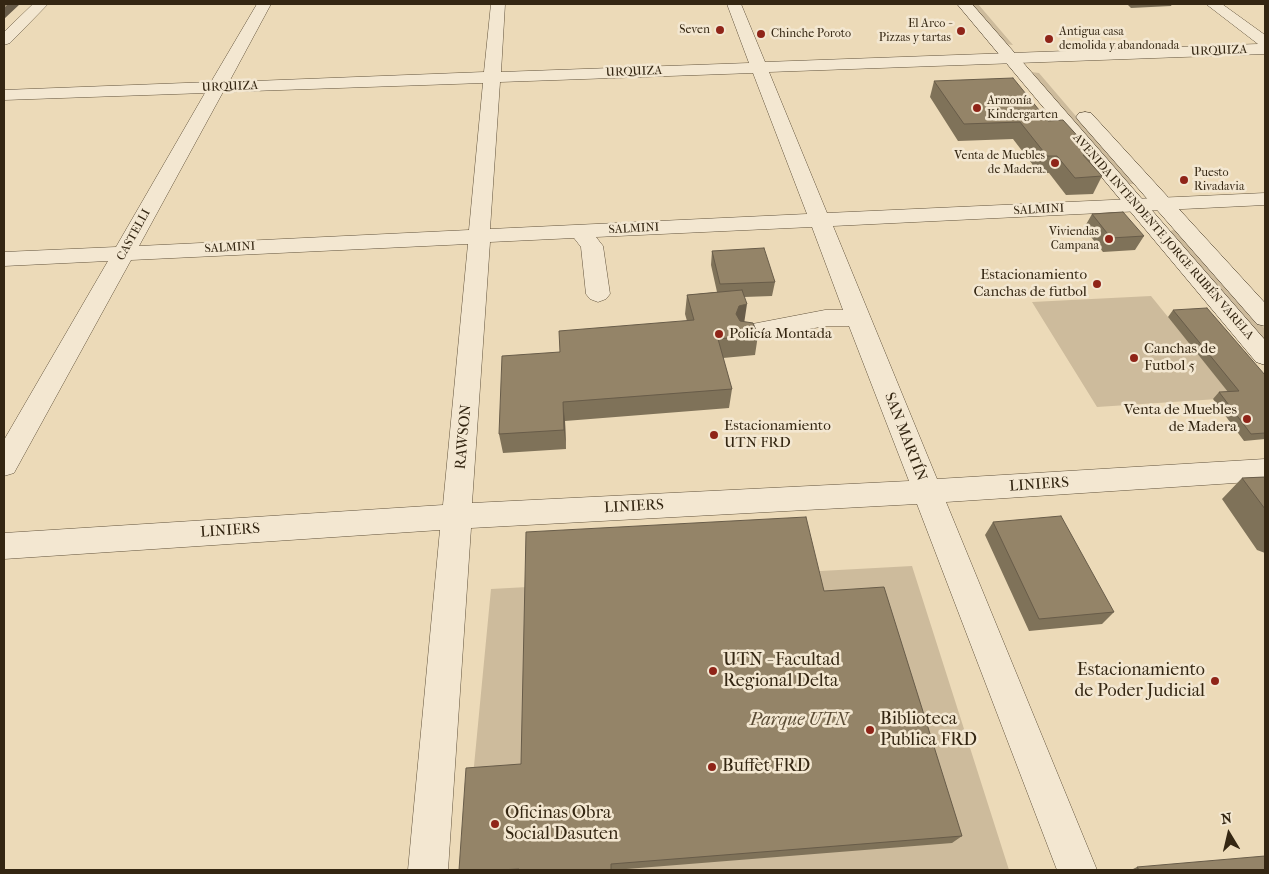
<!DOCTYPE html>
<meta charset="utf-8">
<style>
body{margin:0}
#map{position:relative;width:1269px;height:874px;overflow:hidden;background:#ecdab8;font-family:"IM FELL French Canon",serif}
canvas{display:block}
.frame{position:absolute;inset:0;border:5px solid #342612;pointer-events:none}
.north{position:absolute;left:1204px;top:809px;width:50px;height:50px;-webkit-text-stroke:4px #f3e7d1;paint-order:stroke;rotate:351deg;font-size:14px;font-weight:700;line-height:20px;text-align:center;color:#342612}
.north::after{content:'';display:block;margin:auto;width:18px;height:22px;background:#342612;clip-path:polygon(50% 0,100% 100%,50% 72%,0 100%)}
</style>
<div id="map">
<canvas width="1269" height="874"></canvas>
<div class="frame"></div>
<div class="north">N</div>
</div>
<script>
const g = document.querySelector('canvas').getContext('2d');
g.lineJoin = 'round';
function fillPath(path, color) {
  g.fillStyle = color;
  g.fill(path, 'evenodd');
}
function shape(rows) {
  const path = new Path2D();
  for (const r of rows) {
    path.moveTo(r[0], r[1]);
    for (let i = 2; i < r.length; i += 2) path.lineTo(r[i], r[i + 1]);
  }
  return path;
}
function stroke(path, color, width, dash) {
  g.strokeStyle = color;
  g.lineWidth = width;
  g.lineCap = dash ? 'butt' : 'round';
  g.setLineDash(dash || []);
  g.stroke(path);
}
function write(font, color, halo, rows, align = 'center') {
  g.font = font + ' "IM FELL French Canon",serif';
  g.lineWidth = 5;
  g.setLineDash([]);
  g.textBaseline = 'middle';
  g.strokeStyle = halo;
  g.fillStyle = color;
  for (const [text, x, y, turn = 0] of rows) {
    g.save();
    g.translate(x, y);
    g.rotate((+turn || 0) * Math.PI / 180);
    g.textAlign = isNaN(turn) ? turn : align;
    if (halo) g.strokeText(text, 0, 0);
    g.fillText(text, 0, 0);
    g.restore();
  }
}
fillPath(shape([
 [970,4,978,4,1013,45,1005,44],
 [1031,72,1039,73,1134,184,1127,184],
 [1173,230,1181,233,1265,329,1265,343,1170,233,1170,231],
 [1151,296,1168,317,1233,398,1097,407,1032,302],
 [912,566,1009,870,464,870,491,589]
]), '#cdbb9c');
const street = shape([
 [33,4,48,4,10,43,4,45,4,32,33,4],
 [257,4,271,4,229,82,484,72,491,4,505,4,501,72,749,63,727,4,741,4,765,62,1258,44,1206,4,1222,4,1265,35,1265,54,769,72,827,213,1265,193,1265,205,833,226,937,479,1265,459,1265,481,946,502,1097,870,1057,870,917,504,471,528,448,870,408,870,440,530,4,559,4,533,443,505,468,244,131,260,14,473,4,476,4,440,108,261,4,266,4,252,116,247,205,93,4,100,4,90,211,82,257,4],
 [753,73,807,214,490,229,500,82,753,73],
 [483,83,469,230,139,246,223,92,483,83],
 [812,227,843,310,825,310,747,325,738,327,735,333,738,339,747,341,825,326,849,326,909,481,472,503,490,242,574,238,581,247,586,294,590,299,598,302,606,299,610,294,603,246,596,237,812,227]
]);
const secondary = shape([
 [957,4,972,4,1265,340,1265,365,1256,362,957,4],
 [1085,112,1091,113,1265,303,1265,326,1257,324,1079,121,1076,117,1079,113,1085,112]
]);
stroke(street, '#62533c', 1);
stroke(secondary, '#342612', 1);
fillPath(street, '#f3e7d1');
fillPath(secondary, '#f3e7d1');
fillPath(shape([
 [1127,4,1172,4,1171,6,1131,8],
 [934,81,1048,121,1094,154,1090,162,1102,176,1093,194,1066,195,1049,173,1039,173,1013,139,958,141,930,97],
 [1092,214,1144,236,1135,250,1103,252,1084,228],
 [712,251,775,282,772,296,744,297,744,322,758,335,755,355,723,358,732,389,729,408,565,421,566,449,503,453,499,434,560,352,687,321,685,314,687,295,717,292,711,265],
 [1173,310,1265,375,1265,439,1244,441,1213,399,1219,392,1228,392,1168,317],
 [1265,477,1265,553,1257,550,1222,499,1242,478],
 [993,522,1114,612,1102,624,1029,631,985,535],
 [824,591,962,836,952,843,614,870,459,870,521,764],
 [1137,867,1265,870,1131,870]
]), '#7f7259');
fillPath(shape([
 [9,4,20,4,4,19,4,9],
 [747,304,744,324,736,326,736,314,739,306],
 [563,402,565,421,566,449,564,430]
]), '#685c49');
const building = shape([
 [4,4,9,4,4,9,4,4],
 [1013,78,1048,121,1063,120,1094,154,1083,155,1102,176,1075,178,1057,156,1047,156,1020,122,964,124,934,81,1013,78],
 [1123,212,1144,236,1111,238,1092,214,1123,212],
 [764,248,775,282,720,284,712,251,764,248],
 [742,290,747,304,739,306,736,314,740,321,753,323,758,335,718,339,732,389,563,402,564,430,499,434,502,356,560,352,559,331,694,320,687,295,742,290],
 [1207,308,1265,375,1265,433,1251,434,1219,392,1239,391,1173,310,1207,308],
 [1265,477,1265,509,1242,478,1265,477],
 [1061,516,1114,612,1039,619,993,522,1061,516],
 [806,517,824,591,884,587,962,836,611,864,611,870,519,870,519,869,498,870,459,870,466,768,521,764,526,532,806,517],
 [1265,856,1265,870,1139,870,1137,867,1265,856]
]);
fillPath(building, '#948468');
stroke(building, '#685c49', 1);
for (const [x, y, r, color] of [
 [720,30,5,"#8f2418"],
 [961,31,5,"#8f2418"],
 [761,34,5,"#8f2418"],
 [1049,39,5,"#8f2418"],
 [977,108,5,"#8f2418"],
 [1055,163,5,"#8f2418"],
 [1184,180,5,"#8f2418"],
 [1109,239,5,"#8f2418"],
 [1097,284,5,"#8f2418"],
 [719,334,5,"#8f2418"],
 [1134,358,5,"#8f2418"],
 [1247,419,5,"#8f2418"],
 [714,435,5,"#8f2418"],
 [713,671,5,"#8f2418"],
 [1215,681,5,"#8f2418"],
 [870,730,5,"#8f2418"],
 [712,767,5,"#8f2418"],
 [495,824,5,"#8f2418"]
]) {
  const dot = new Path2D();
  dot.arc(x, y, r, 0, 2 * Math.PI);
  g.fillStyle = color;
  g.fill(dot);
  stroke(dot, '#f3e7d1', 2);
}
write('12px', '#342612', '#f3e7d1', [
 ["El Arco -",951,24],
 ["Pizzas y tartas",951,38],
 ["Seven",710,30],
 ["Antigua casa",1059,32,"left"],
 ["demolida y abandonada",1059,46,"left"],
 ["Chinche Poroto",771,34,"left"],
 ["Armonía",987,101,"left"],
 ["Kindergarten",987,115,"left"],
 ["Venta de Muebles",1045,156],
 ["de Madera.",1045,170],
 ["Puesto",1194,173,"left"],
 ["Rivadavia",1194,187,"left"],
 ["Viviendas",1099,232],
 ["Campana",1099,246]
], 'right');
write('12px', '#342612', '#f3e7d1', [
 ["URQUIZA",1219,51,-2],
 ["URQUIZA",634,72,-2],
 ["URQUIZA",230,87,-2],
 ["SALMINI",1039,210,-3],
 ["SALMINI",634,229,-3],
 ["CASTELLI",134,235,-61],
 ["AVENIDA INTENDENTE JORGE RUBÉN VARELA",1163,237,49],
 ["SALMINI",230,248,-3]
]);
write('15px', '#342612', '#f3e7d1', [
 ["Estacionamiento",1087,275,"right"],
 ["Canchas de futbol",1087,292,"right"],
 ["Policía Montada",729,334],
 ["Canchas de",1144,349],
 ["Futbol 5",1144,366],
 ["Venta de Muebles",1237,410,"right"],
 ["de Madera",1237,427,"right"],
 ["Estacionamiento",724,426],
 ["UTN FRD",724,443]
], 'left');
write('15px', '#342612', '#f3e7d1', [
 ["RAWSON",464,437,-85],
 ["SAN MARTÍN",905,437,69],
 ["LINIERS",1039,485,-4],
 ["LINIERS",634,507,-3],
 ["LINIERS",230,531,-4]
]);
write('18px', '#342612', '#f3e7d1', [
 ["UTN - Facultad",723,661],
 ["Regional Delta",723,682],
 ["Estacionamiento",1205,671,"right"],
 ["de Poder Judicial",1205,692,"right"],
 ["Biblioteca",880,720],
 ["Publica FRD",880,741],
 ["Buffet FRD",722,767],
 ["Oficinas Obra",505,814],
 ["Social Dasuten",505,835]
], 'left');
write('italic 18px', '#5a4b34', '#f3e7d1', [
 ["Parque UTN",799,721]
]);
</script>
